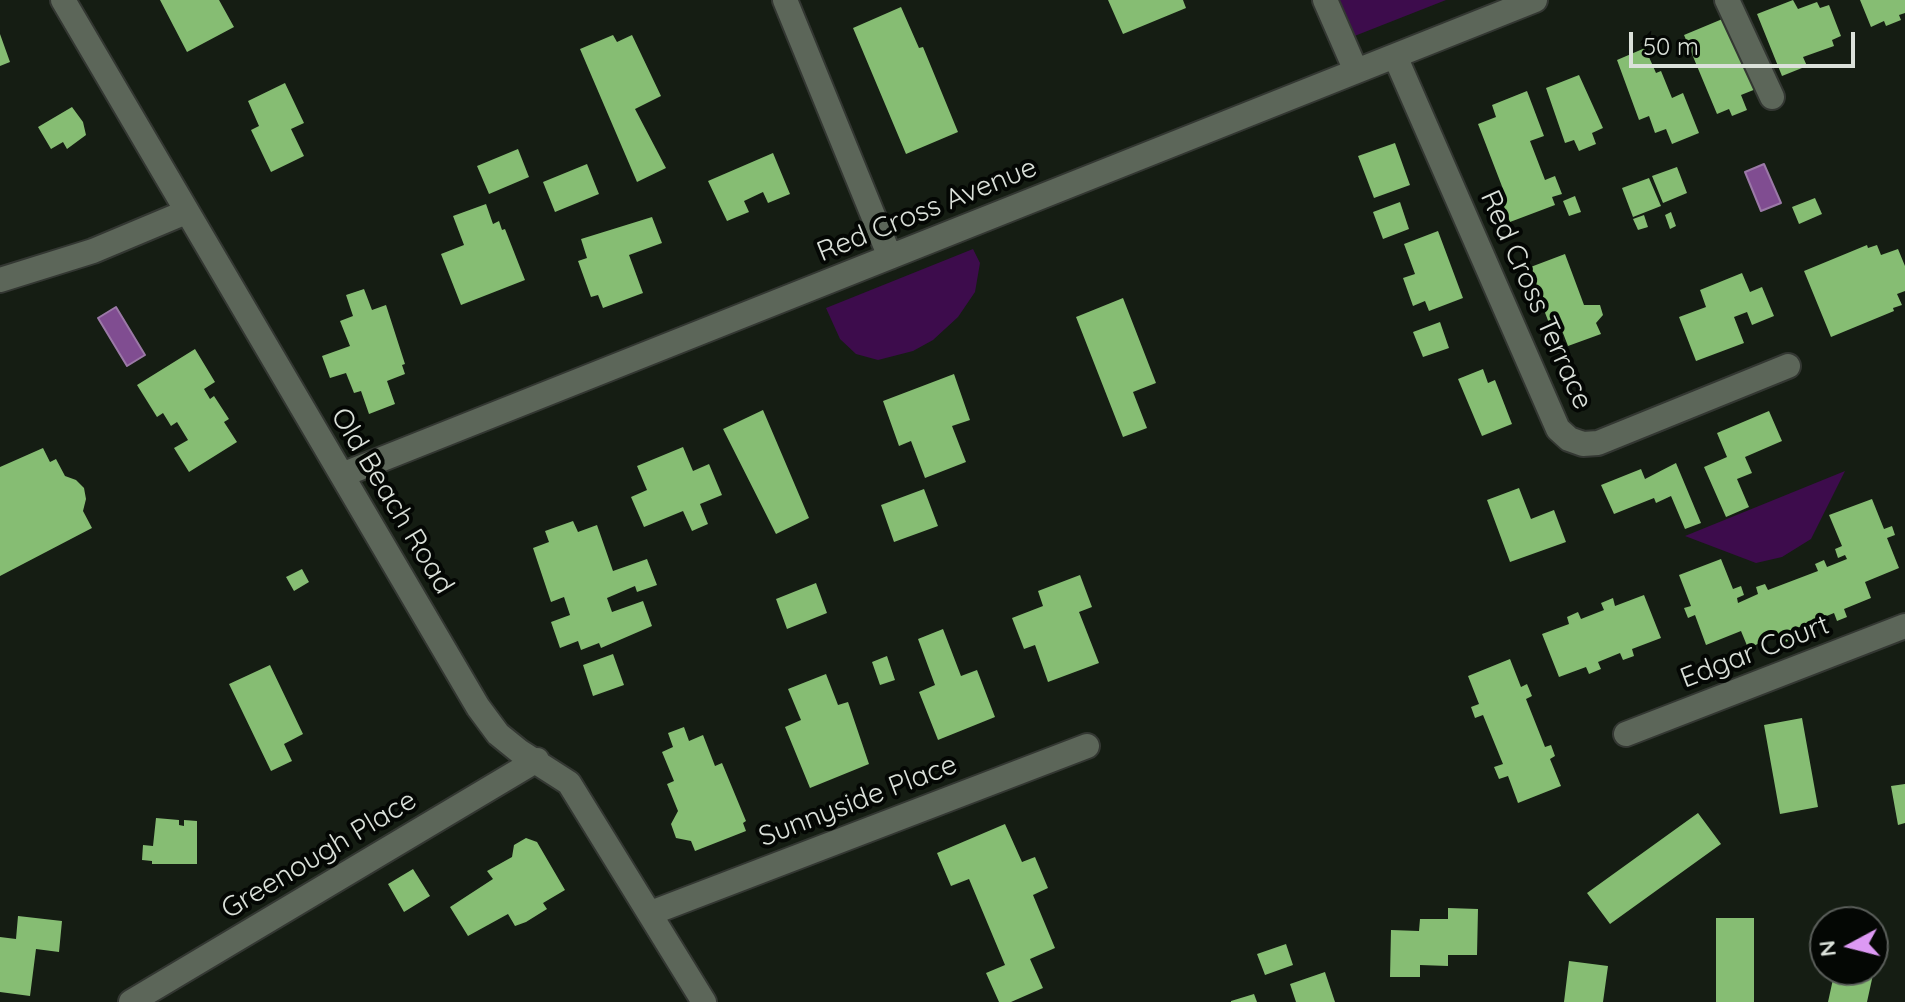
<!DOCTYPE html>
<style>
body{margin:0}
#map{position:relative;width:1905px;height:1002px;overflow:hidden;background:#151d13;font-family:Quicksand,sans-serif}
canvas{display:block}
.north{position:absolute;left:1809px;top:906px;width:80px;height:80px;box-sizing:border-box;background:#040704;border:2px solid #5a5e5a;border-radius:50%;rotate:263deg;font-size:22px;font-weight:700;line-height:32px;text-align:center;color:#dbe1da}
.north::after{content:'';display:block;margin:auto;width:28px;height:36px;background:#dd99f4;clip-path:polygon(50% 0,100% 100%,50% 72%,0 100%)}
.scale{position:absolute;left:1629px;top:32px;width:226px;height:36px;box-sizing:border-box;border:4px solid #dbe1da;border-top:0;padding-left:10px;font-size:24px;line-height:28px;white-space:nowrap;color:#dbe1da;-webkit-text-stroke:6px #040704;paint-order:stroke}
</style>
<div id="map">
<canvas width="1905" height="1002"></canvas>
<div class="north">N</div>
<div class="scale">50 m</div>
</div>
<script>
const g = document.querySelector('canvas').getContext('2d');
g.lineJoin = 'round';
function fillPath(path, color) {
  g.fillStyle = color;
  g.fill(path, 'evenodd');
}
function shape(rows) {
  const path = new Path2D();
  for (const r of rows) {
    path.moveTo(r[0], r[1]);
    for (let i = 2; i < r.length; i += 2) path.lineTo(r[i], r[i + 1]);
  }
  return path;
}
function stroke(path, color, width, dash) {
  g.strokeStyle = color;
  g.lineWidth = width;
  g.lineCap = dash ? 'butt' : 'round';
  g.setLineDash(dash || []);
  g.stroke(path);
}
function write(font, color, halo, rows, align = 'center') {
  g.font = font + ' Quicksand,sans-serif';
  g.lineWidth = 8;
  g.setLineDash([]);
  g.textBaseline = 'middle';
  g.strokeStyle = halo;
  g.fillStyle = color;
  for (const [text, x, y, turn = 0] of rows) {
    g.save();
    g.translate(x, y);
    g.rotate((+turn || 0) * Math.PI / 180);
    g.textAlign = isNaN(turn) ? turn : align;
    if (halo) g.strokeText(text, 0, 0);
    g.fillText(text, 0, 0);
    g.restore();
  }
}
fillPath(shape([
 [1336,0,1446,0,1352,37],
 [973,249,980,263,975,292,958,317,933,340,913,351,878,360,856,354,840,339,826,308],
 [1845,471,1811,539,1782,557,1756,563,1685,536]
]), '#3d0c4c');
const water = shape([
 [1764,164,1781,203,1761,211,1745,172,1764,164],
 [116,307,145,355,127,366,98,318,116,307]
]);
fillPath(water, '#804d91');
stroke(water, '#9b79a7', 2);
fillPath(shape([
 [160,0,219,0,234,27,187,52],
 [1108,0,1183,0,1186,8,1123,34],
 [1793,0,1798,9,1817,2,1820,8,1829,5,1841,36,1832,40,1834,46,1803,57,1807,66,1782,76,1757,14],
 [1860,0,1905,0,1905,13,1899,15,1901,20,1886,26,1884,21,1871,27],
 [901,7,919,48,923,47,958,132,906,154,853,28],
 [1732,15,1761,87,1741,95,1747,110,1732,116,1729,109,1717,114,1684,35],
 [0,34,10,62,0,66],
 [613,35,617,42,632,35,661,96,635,109,666,168,637,182,580,49],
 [1645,48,1656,73,1661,71,1672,98,1683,93,1699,133,1672,144,1666,129,1655,133,1649,116,1639,120,1617,60],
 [1579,75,1603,128,1592,133,1596,144,1579,151,1574,140,1565,143,1546,88],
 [285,83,304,123,291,129,304,156,271,172,251,130,259,126,248,101],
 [1527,91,1544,136,1530,141,1545,180,1555,176,1562,194,1552,197,1555,205,1510,222,1498,191,1503,189,1478,124,1496,117,1492,105],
 [72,107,83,122,86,135,67,149,63,142,51,149,38,127],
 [1395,143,1410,185,1374,198,1358,156],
 [518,149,529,177,489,194,477,166],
 [773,153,790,194,768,203,763,192,744,201,749,212,727,221,708,181],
 [587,164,599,194,555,212,543,182],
 [1677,167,1687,193,1663,203,1652,176],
 [1649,178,1661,206,1633,217,1622,188],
 [1575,196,1581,212,1569,216,1563,201],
 [1815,198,1822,214,1799,224,1792,207],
 [1400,202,1409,229,1383,239,1373,212],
 [486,204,493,224,499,221,502,230,505,229,525,280,461,305,441,254,464,245,453,216],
 [1671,212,1676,226,1670,229,1665,215],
 [1644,215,1648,227,1638,230,1633,219],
 [652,217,662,243,629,255,643,293,603,308,598,295,591,297,578,261,587,258,581,239],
 [1438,231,1463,298,1429,311,1425,301,1413,306,1403,278,1415,274,1404,244],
 [1867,245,1868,248,1877,245,1881,255,1898,249,1905,266,1905,291,1897,294,1902,305,1893,308,1894,311,1831,337,1804,271],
 [1565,254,1584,305,1600,305,1603,315,1596,323,1601,334,1568,346,1561,328,1552,331,1528,268],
 [1742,273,1750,292,1762,287,1774,316,1752,325,1747,312,1734,317,1744,343,1696,361,1679,317,1706,307,1700,290],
 [364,289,372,310,386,305,405,364,402,365,405,374,387,381,395,404,369,414,361,391,354,393,346,373,330,378,322,356,350,346,340,321,353,316,346,295],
 [1123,298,1156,383,1133,392,1147,428,1123,437,1076,317],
 [1440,322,1449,348,1423,357,1413,332],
 [195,349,215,382,204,389,210,399,214,396,229,419,224,422,237,442,189,472,174,448,188,440,177,422,171,426,163,413,157,417,137,385],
 [1483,369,1488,383,1495,380,1512,424,1482,436,1458,379],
 [954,374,970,420,952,426,966,462,925,478,911,441,899,446,883,401],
 [763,410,809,518,776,534,723,429],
 [1769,411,1782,441,1745,457,1752,473,1737,479,1749,507,1726,517,1704,467,1727,457,1717,433],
 [683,447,693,471,709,464,722,495,700,504,708,524,692,531,683,511,644,527,631,497,647,490,637,466],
 [43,448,50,462,56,459,65,476,76,480,84,488,86,499,83,511,92,528,0,576,0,467],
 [1676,463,1701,523,1685,529,1671,496,1656,503,1654,498,1614,514,1601,485,1641,469,1645,479],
 [1519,488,1531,519,1554,510,1566,542,1510,562,1487,500],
 [924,489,938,526,894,542,881,505],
 [1872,499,1884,529,1892,526,1895,535,1887,538,1899,568,1865,582,1871,598,1844,609,1847,617,1837,621,1834,613,1785,633,1788,641,1778,645,1775,637,1748,648,1741,631,1706,645,1695,615,1688,618,1684,608,1691,606,1679,575,1721,559,1733,589,1741,586,1744,595,1737,598,1738,603,1758,594,1756,587,1765,584,1768,590,1818,571,1815,564,1824,560,1827,567,1847,559,1845,555,1838,558,1835,549,1842,546,1829,515],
 [573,521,578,532,597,525,613,571,647,559,657,585,637,592,635,586,607,598,612,612,643,601,652,626,601,648,599,643,581,650,578,641,560,648,551,622,570,615,564,597,551,602,533,548,549,542,545,531],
 [302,569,309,582,294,591,286,577],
 [1080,575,1092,607,1079,612,1099,663,1048,682,1035,645,1024,649,1012,618,1043,606,1038,591],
 [816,583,827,613,787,629,776,599],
 [1644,595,1661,638,1632,649,1634,656,1623,660,1620,653,1598,662,1601,669,1589,674,1586,667,1559,677,1542,634,1569,624,1567,617,1578,612,1581,619,1604,610,1601,603,1613,598,1615,606],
 [943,629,961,676,977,670,995,717,938,740,919,692,935,685,918,639],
 [613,654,624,685,593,696,583,665],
 [887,656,895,680,880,685,872,662],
 [1510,659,1521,687,1527,684,1532,696,1526,699,1545,747,1551,745,1555,756,1550,759,1561,786,1518,803,1508,776,1499,779,1494,767,1503,764,1483,715,1475,718,1471,707,1479,704,1468,676],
 [270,665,303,734,284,744,292,761,271,771,229,684],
 [826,674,838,705,848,702,869,764,810,788,785,727,801,720,788,689],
 [1802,718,1818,807,1780,814,1764,725],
 [684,727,689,741,703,735,715,766,722,763,746,821,743,823,746,831,695,851,691,841,676,838,671,824,678,811,667,784,674,781,662,752,673,747,668,733],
 [1905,784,1905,823,1898,825,1891,786],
 [1698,813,1721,844,1610,924,1587,893],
 [156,818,179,820,179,825,184,826,184,820,197,821,197,864,152,864,152,861,142,860,143,845,153,846],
 [1005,824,1022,862,1035,857,1048,888,1033,895,1055,948,1030,959,1043,988,1011,1002,999,1002,986,973,1005,965,969,879,951,886,937,853],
 [526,838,537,842,565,890,543,903,547,909,526,922,515,926,508,914,468,936,450,907,493,879,487,871,512,857,514,845],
 [413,869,430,896,404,912,388,884],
 [1448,908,1478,909,1477,955,1448,955,1448,966,1420,965,1420,977,1390,977,1391,930,1419,931,1420,919,1448,919],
 [18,916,62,921,59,952,36,949,30,996,0,992,0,937,16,939],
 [1716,918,1754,918,1754,1002,1716,1002],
 [1873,927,1883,929,1874,968,1873,968],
 [1286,944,1293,965,1265,975,1257,954],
 [1569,961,1608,966,1603,1002,1564,1002],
 [1835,970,1874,970,1867,1002,1828,1002],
 [1325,972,1335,1002,1296,1002,1290,984],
 [1254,994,1257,1002,1231,1002,1231,1001]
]), '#86bd73');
const minor = shape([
 [63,0,478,707,498,734,519,751,569,783,704,1002],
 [785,0,890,257],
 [1325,0,1356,71],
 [1727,0,1772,97],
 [1395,56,1558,429,1569,439,1583,444,1598,443,1788,366],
 [0,280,93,251,186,212],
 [342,475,1535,0],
 [1626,734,1905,626],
 [651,913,1087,746],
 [131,1002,537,760]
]);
stroke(minor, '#333732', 28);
stroke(minor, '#5c6659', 24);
write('28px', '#dbe1da', '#040704', [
 ["Red Cross Avenue",927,210,-22],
 ["Red Cross Terrace",1536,300,66],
 ["Old Beach Road",392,501,59],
 ["Edgar Court",1755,652,-21],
 ["Sunnyside Place",858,801,-21],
 ["Greenough Place",319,855,-31]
]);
</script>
